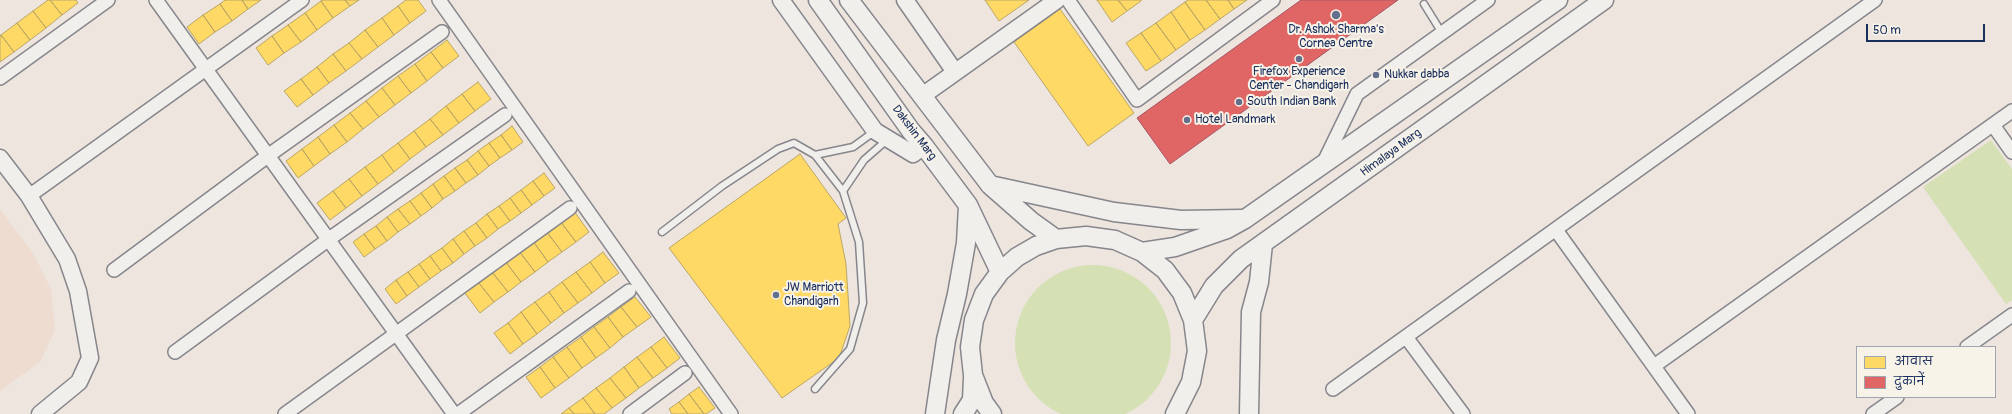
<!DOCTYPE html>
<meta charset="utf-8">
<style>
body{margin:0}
#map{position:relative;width:2012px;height:414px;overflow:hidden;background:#ede5de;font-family:Pangolin,"Playpen Sans Deva",sans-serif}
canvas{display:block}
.legend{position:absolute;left:1856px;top:346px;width:140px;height:52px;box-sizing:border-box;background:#f7f3e8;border:1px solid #9fa5b1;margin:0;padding:5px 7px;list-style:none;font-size:12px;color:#1b2f5e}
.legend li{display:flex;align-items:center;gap:8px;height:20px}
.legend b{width:20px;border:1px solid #9fa5b1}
.scale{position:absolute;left:1866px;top:24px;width:119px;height:18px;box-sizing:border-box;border:2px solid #1b2f5e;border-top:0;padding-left:5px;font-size:12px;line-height:14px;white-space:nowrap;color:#1b2f5e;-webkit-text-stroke:3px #f7f3e8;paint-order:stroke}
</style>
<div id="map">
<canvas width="2012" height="414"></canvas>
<ul class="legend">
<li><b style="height:11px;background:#ffd966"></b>आवास</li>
<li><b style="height:11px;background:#e06666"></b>दुकानें</li>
</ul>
<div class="scale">50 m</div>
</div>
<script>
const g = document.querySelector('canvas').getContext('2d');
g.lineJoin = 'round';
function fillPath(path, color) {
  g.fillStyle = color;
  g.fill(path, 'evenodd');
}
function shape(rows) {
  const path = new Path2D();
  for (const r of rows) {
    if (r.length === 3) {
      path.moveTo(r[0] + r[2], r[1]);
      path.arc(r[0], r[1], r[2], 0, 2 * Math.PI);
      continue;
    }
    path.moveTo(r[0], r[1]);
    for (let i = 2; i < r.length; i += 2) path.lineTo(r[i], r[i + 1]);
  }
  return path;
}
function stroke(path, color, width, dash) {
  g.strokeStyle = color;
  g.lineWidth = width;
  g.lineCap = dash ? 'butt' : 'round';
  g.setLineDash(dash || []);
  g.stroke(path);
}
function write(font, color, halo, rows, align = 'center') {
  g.font = font + ' Pangolin,sans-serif';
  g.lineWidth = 4;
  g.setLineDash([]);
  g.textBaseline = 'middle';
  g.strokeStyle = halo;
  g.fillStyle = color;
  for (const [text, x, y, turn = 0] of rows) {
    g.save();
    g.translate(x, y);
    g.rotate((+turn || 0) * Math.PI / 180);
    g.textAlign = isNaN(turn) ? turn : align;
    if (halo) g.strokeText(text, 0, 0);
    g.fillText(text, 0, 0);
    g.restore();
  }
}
fillPath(shape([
 [0,209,34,255,51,289,55,330,40,362,0,391]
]), '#eedcd0');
fillPath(shape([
 [1991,140,2012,169,2012,300,2006,304,1923,187],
 [1093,343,78]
]), '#d6e0b5');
const homes = shape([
 [48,0,50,0,62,15,46,28,33,11,48,0],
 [50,0,76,0,78,3,62,15,50,0],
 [225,0,242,0,248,9,232,21,220,4,225,0],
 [242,0,261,0,248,9,242,0],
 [323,0,345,0,350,6,333,18,321,1,323,0],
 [345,0,359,0,350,6,345,0],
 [406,0,418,0,426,11,410,23,398,6,406,0],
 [985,0,1029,0,999,21,985,0],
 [1097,0,1118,0,1127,11,1112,22,1097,0],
 [1118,0,1141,0,1141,1,1127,11,1118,0],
 [1188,0,1206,0,1220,19,1205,30,1185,2,1188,0],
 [1206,0,1228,0,1234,9,1220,19,1206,0],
 [1228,0,1247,0,1234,9,1228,0],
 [321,1,333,18,317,30,305,13,321,1],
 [1185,2,1205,30,1190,40,1171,12,1185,2],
 [220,4,232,21,215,32,203,15,220,4],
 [398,6,410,23,394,35,382,18,398,6],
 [1060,9,1134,113,1088,146,1014,42,1060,9],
 [33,11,46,28,30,40,17,23,33,11],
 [1171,12,1190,40,1176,50,1156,23,1171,12],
 [305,13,317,30,301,42,288,25,305,13],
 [203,15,215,32,199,44,187,27,203,15],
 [382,18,394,35,378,47,365,30,382,18],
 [17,23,30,40,14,52,1,35,17,23],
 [1156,23,1176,50,1161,61,1141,33,1156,23],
 [288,25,301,42,284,53,272,36,288,25],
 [365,30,378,47,362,59,349,43,365,30],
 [1141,33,1161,61,1146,71,1126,43,1141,33],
 [1,35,14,52,0,62,0,36,1,35],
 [272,36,284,53,268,65,256,48,272,36],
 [447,40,459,56,443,68,431,52,447,40],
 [349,43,362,59,346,71,333,54,349,43],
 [431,52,443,68,427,81,415,64,431,52],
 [333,54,346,71,329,83,317,67,333,54],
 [415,64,427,81,411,93,398,76,415,64],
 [317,67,329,83,313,95,301,79,317,67],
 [398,76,411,93,395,105,382,88,398,76],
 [301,79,313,95,297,107,284,91,301,79],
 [478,82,491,99,475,111,462,94,478,82],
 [382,88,395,105,379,117,366,101,382,88],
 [462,94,475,111,459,123,446,106,462,94],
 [366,101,379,117,363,129,350,113,366,101],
 [446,106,459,123,443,135,430,119,446,106],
 [350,113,363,129,347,142,334,125,350,113],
 [430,119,443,135,426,147,414,131,430,119],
 [334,125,347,142,330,154,318,137,334,125],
 [512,126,523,142,512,150,501,135,512,126],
 [414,131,426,147,410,159,398,143,414,131],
 [501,135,512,150,500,158,489,143,501,135],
 [318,137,330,154,314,166,302,149,318,137],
 [398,143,410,159,394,172,382,155,398,143],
 [489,143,500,158,489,166,478,151,489,143],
 [302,149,314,166,298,178,286,161,302,149],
 [478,151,489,166,478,175,467,160,478,151],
 [800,154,846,218,838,224,846,264,850,326,839,358,782,398,669,248,800,154],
 [382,155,394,172,378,184,365,167,382,155],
 [467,160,478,175,466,183,455,168,467,160],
 [365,167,378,184,362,196,349,179,365,167],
 [455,168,466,183,455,191,444,176,455,168],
 [544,173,555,188,544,196,533,181,544,173],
 [444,176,455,191,443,199,433,184,444,176],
 [349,179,362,196,346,208,333,191,349,179],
 [533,181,544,196,532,205,521,190,533,181],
 [433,184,443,199,432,208,421,193,433,184],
 [521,190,532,205,521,213,510,198,521,190],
 [333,191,346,208,330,220,317,203,333,191],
 [421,193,432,208,421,216,410,201,421,193],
 [510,198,521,213,510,221,499,206,510,198],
 [410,201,421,216,410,224,398,209,410,201],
 [499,206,510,221,498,229,487,214,499,206],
 [398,209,410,224,398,232,387,217,398,209],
 [574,211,589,232,576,242,560,221,574,211],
 [487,214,498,229,487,238,476,223,487,214],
 [387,217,398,232,387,241,376,226,387,217],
 [560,221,576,242,562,252,546,231,560,221],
 [476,223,487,238,475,246,464,231,476,223],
 [376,226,387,241,375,249,364,234,376,226],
 [464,231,475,246,464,254,453,239,464,231],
 [546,231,562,252,548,262,533,241,546,231],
 [364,234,375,249,364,257,353,242,364,234],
 [453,239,464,254,453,263,442,248,453,239],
 [533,241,548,262,535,272,519,251,533,241],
 [442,248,453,263,441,271,430,256,442,248],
 [519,251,535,272,521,282,505,261,519,251],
 [603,252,619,273,605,283,590,262,603,252],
 [430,256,441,271,430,279,419,264,430,256],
 [505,261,521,282,508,292,492,272,505,261],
 [590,262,605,283,592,293,576,272,590,262],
 [419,264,430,279,419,287,408,272,419,264],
 [408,272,419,287,407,296,396,280,408,272],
 [492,272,508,292,494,302,478,282,492,272],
 [576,272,592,293,578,303,562,282,576,272],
 [396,280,407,296,396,304,385,289,396,280],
 [478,282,494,302,480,313,464,292,478,282],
 [562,282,578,303,564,313,549,292,562,282],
 [549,292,564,313,551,323,535,302,549,292],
 [635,297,651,317,637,327,621,307,635,297],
 [535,302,551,323,537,334,521,312,535,302],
 [621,307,637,327,623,337,608,317,621,307],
 [521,312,537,334,523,344,508,323,521,312],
 [608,317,623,337,610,348,594,327,608,317],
 [508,323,523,344,510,354,494,333,508,323],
 [594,327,610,348,596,358,581,337,594,327],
 [581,337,596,358,582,368,567,347,581,337],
 [664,337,680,358,667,368,651,347,664,337],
 [567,347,582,368,569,378,553,357,567,347],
 [651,347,667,368,653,378,637,357,651,347],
 [553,357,569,378,555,388,540,367,553,357],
 [637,357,653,378,639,388,624,367,637,357],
 [540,367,555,388,541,398,526,377,540,367],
 [624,367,639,388,626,398,610,378,624,367],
 [610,378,626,398,612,408,596,388,610,378],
 [699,387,715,408,706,414,704,414,689,394,699,387],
 [596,388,612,408,604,414,595,414,583,398,596,388],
 [689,394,704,414,688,414,679,402,689,394],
 [583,398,595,414,574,414,569,408,583,398],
 [679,402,688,414,672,414,669,409,679,402],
 [569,408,574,414,561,414,569,408]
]);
fillPath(homes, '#ffd966');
stroke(homes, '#bba664', 1);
const shops = shape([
 [1301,0,1398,0,1170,164,1137,118,1301,0]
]);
fillPath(shops, '#e06666');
stroke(shops, '#a55664', 1);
const service = shape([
 [1424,4,1442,33],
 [815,155,853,147,875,131],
 [843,191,864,160,888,139],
 [662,232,722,186,778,149,794,143,815,155,843,191,859,242,863,303,850,349,815,389]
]);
const minor = shape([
 [156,0,454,414],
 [439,0,731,414],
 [1068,0,1137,100,1273,0],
 [0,78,108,0],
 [1993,125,2012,152],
 [1324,162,1357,94,1488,0],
 [29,196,302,0],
 [1556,230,1688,414],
 [114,270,269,155,442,32],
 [1406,337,1463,414],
 [1967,347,2012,315],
 [175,352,329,239,505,115],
 [1654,366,2012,111],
 [1333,389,1875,0],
 [285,414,570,208],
 [458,414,629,291],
 [630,414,685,373],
 [1873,414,1897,397]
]);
const tertiary = shape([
 [781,0,875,131,913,154,924,146],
 [905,0,955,72],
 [922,96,1057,0],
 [0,158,29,196,67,259,78,291,90,358,79,382,40,414]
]);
const secondary = shape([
 [818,0,911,131,924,146,968,205,1000,272],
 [849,0,990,185,1031,221,1056,239],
 [990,185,1114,212,1181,220,1242,219],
 [1142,252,1175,247,1227,229,1245,219,1558,0],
 [1193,320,1214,286,1241,259,1604,0],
 [935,414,946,340,957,294,966,243,968,206],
 [963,414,972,400,973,378],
 [992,414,984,403,973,375,970,347,974,320,984,294,1000,272,1017,257,1036,246,1056,239,1086,236,1115,240,1142,252,1165,270,1182,293,1193,320,1197,351,1191,382,1175,414],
 [1249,414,1251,312,1259,282,1263,244]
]);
stroke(service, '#86868c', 9);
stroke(minor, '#86868c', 16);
stroke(tertiary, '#86868c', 19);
stroke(secondary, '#86868c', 21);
stroke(service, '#f1efeb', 6);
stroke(minor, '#f1efeb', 13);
stroke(tertiary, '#f1efeb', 16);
stroke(secondary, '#f1efeb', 18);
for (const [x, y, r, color] of [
 [1336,15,5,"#646f8b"],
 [1299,59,4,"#646f8b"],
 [1376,75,4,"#646f8b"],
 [1239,102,4,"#646f8b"],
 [1187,120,4,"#646f8b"],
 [776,295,4,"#646f8b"]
]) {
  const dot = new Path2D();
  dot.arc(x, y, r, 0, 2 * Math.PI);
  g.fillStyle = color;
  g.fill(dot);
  stroke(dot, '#f7f3e8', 1.5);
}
write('12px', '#1b2f5e', '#f7f3e8', [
 ["Dr. Ashok Sharma's",1336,30,"center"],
 ["Cornea Centre",1336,44,"center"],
 ["Firefox Experience",1299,72,"center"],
 ["Center - Chandigarh",1299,86,"center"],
 ["Nukkar dabba",1384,75],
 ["South Indian Bank",1247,102],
 ["Hotel Landmark",1195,120],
 ["JW Marriott",784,288],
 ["Chandigarh",784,302]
], 'left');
write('12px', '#1b2f5e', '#f7f3e8', [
 ["Dakshin Marg",914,133,53],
 ["Himalaya Marg",1391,153,-36]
]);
</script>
